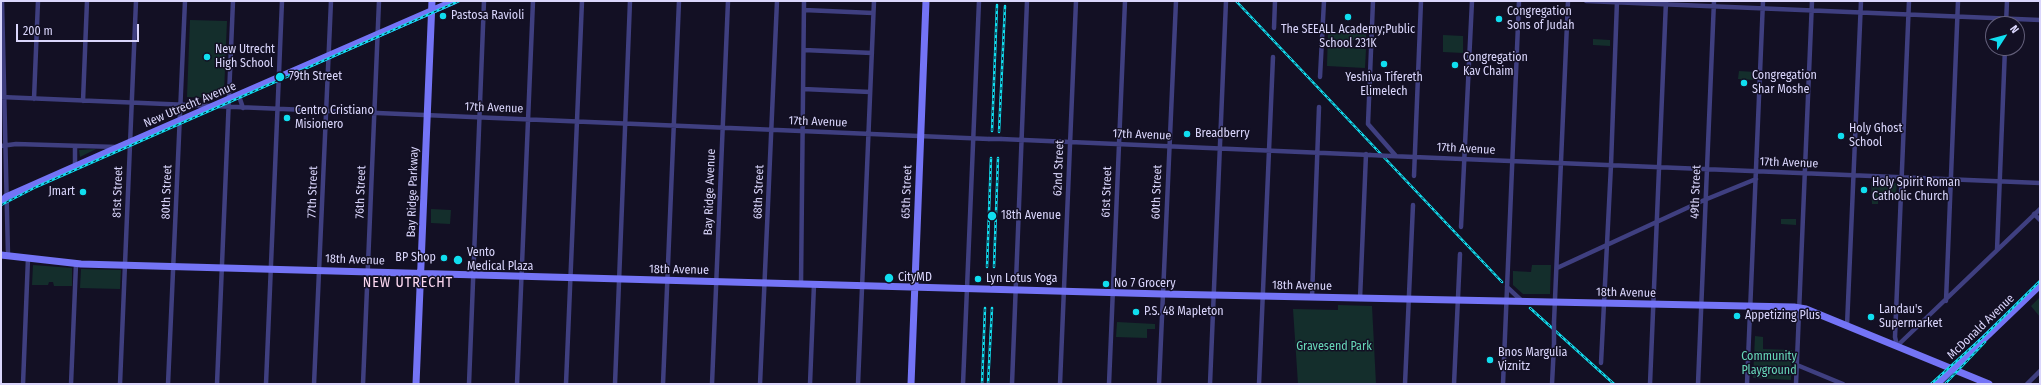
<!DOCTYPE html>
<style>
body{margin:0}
#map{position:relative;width:2041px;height:385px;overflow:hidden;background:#131024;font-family:"Fira Sans Condensed",sans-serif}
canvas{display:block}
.frame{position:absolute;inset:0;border:2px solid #dad6fc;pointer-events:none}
.north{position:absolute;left:1985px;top:16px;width:40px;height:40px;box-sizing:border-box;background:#131024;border:1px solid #635f7a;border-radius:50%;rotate:54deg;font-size:11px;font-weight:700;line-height:16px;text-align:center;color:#dad6fc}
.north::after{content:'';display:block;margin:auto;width:14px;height:18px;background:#10deef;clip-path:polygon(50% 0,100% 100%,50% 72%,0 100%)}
.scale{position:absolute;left:16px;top:24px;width:123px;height:18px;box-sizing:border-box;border:2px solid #dad6fc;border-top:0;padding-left:5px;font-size:12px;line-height:14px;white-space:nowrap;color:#dad6fc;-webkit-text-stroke:3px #131024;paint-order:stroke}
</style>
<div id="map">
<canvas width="2041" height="385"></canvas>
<div class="frame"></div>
<div class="north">N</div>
<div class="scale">200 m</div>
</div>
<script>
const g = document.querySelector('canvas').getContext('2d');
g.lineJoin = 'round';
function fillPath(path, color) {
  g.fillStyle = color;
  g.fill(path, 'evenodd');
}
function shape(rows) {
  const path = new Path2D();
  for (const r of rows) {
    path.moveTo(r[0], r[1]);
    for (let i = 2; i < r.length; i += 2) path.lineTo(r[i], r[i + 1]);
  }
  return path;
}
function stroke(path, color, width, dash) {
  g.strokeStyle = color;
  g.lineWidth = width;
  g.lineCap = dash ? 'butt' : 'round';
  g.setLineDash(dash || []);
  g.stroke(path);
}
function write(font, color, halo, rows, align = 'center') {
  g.font = font + ' "Fira Sans Condensed",sans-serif';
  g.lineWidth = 3;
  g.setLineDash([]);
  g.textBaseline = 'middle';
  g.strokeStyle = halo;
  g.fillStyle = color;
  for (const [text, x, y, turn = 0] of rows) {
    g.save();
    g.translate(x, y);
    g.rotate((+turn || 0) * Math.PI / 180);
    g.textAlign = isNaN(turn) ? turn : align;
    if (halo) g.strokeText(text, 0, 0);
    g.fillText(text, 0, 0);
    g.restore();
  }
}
fillPath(shape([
 [190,20,227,21,224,93,212,98,187,97],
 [1328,32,1366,34,1366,41,1349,40,1348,48,1366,49,1365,68,1327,66],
 [1443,35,1463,36,1463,53,1443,52],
 [1593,39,1610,40,1610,46,1593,45],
 [1739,71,1755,72,1755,80,1738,79],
 [96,149,80,157,79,150],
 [1871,182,1897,183,1896,194,1883,194,1883,196,1878,196,1878,204,1872,204],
 [431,209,451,210,450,224,431,223],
 [1781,219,1796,219,1796,225,1781,224],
 [33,265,72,268,72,286,54,286,53,282,49,282,48,285,32,285],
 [1532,265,1551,265,1550,294,1523,294,1513,285,1513,271,1531,272],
 [81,269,121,270,120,289,80,288],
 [2040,297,2040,317,2031,306],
 [1338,305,1372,306,1376,384,1298,384,1293,309,1338,310],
 [1117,322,1155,324,1155,329,1147,329,1147,338,1116,337],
 [1755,336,1763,337,1763,349,1792,350,1791,380,1753,378]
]), '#142e2c');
stroke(shape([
 [2,1,8,255],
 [1373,1,1368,124,1396,156],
 [1586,1,2040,20],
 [1909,1,1895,337,1897,346,2040,209],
 [804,10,873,13],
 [2006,24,2007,1],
 [1274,28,1275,1],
 [804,50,872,53],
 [1320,77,1324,1],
 [803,89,870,92],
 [239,96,243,108],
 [1,97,989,139],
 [34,99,38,1],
 [83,101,87,1],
 [1001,139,1370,155],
 [1,146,16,144,117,147],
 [1390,156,2040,183],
 [75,167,75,146],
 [1414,176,1421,1],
 [2034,214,2040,220],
 [1461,227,1472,1],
 [1997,250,2005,48],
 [1557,268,1702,201,1756,179],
 [801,284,804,1],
 [1507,287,1523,302],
 [1312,297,1319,107],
 [1360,299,1366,154],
 [1946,301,1958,1],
 [1554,322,1568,1],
 [1847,326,1861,1],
 [1601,363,1611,165,1617,1],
 [1797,365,1843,384],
 [23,384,28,258],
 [71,384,76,264],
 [120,384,136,1],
 [168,384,185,1],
 [217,384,233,1],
 [266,384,282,1],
 [314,384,331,1],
 [363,384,379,1],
 [469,384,484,1],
 [517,384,533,1],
 [566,384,582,1],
 [615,384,630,1],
 [663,384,679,1],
 [712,384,728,1],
 [760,384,777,1],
 [810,384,814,284],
 [858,384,874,1],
 [963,384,979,1],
 [1012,384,1027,1],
 [1060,384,1076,1],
 [1109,384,1125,1],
 [1159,384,1176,1],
 [1210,384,1226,1],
 [1259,384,1273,57],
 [1405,384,1413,205],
 [1454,384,1460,254],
 [1503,384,1519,1],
 [1552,384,1554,345],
 [1650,384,1666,1],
 [1698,384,1714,1],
 [1747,384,1763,1],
 [1796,384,1812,1],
 [2027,384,2040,371]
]), '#3f3f80', 4.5);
stroke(shape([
 [1,202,6,197,119,147,454,1],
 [1,255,81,264,1163,294,1794,307,1806,309,1989,384],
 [416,384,432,1],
 [911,384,926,1],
 [1937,384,2040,285]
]), '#7474f6', 7);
const rail = shape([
 [1236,1,1502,282],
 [992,131,997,5],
 [999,132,1005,6],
 [1,205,36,187,459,1],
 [987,267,991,158],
 [994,267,998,158],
 [1530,308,1614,384],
 [982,384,985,308],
 [988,384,992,308],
 [1931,384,1982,338,2040,281],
 [1945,384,1985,342]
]);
stroke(rail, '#10deef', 2.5);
stroke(rail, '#131024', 1, [3]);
stroke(shape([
 [989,139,1001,139],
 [1370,155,1390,156],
 [1554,345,1554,322]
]), '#3f3f80', 4.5);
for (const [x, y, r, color] of [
 [443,16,4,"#10deef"],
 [1348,17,4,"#10deef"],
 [1499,19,4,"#10deef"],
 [207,57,4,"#10deef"],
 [1384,64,4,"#10deef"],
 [1455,65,4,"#10deef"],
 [280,77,5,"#10deef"],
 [1744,83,4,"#10deef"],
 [287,118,4,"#10deef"],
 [1187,134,4,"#10deef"],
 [1841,136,4,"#10deef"],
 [1864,190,4,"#10deef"],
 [83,192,4,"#10deef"],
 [992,216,5,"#10deef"],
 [444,258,4,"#10deef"],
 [458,260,5,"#10deef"],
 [889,278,5,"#10deef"],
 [978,279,4,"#10deef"],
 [1106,284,4,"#10deef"],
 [1136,312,4,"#10deef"],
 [1737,316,4,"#10deef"],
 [1871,317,4,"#10deef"],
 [1490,360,4,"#10deef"]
]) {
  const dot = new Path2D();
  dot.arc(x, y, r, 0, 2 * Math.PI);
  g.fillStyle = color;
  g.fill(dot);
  stroke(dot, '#131024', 1.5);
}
write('12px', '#dad6fc', '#131024', [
 ["Congregation",1507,12],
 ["Sons of Judah",1507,26],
 ["Pastosa Ravioli",451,16],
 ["The SEEALL Academy;Public",1348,30,"center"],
 ["School 231K",1348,44,"center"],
 ["New Utrecht",215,50],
 ["High School",215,64],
 ["Congregation",1463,58],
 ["Kav Chaim",1463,72],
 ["Congregation",1752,76],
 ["Shar Moshe",1752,90],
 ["79th Street",289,77],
 ["Yeshiva Tifereth",1384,78,"center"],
 ["Elimelech",1384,92,"center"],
 ["Centro Cristiano",295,111],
 ["Misionero",295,125],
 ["Holy Ghost",1849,129],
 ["School",1849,143],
 ["Breadberry",1195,134],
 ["Holy Spirit Roman",1872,183],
 ["Catholic Church",1872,197],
 ["Jmart",75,192,"right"],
 ["18th Avenue",1001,216],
 ["Vento",467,253],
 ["Medical Plaza",467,267],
 ["BP Shop",436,258,"right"],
 ["CityMD",898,278],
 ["Lyn Lotus Yoga",986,279],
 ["No 7 Grocery",1114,284],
 ["Landau's",1879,310],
 ["Supermarket",1879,324],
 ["P.S. 48 Mapleton",1144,312],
 ["Appetizing Plus",1745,316],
 ["Bnos Margulia",1498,353],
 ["Viznitz",1498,367]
], 'left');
write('12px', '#dad6fc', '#131024', [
 ["New Utrecht Avenue",190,105,-23],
 ["17th Avenue",494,108,2],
 ["17th Avenue",818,122,2],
 ["17th Avenue",1142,135,2],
 ["17th Avenue",1466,149,3],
 ["17th Avenue",1789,163,2],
 ["62nd Street",1059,168,-88],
 ["81st Street",118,192,-88],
 ["80th Street",167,192,-88],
 ["77th Street",313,192,-88],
 ["76th Street",361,192,-88],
 ["Bay Ridge Parkway",413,192,-88],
 ["Bay Ridge Avenue",710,192,-88],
 ["68th Street",759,192,-88],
 ["65th Street",907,192,-88],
 ["61st Street",1107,192,-88],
 ["60th Street",1157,192,-88],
 ["49th Street",1696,192,-88],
 ["18th Avenue",355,260,2],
 ["18th Avenue",679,270,1],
 ["18th Avenue",1302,286,1],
 ["18th Avenue",1626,293,1],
 ["McDonald Avenue",1981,327,-44]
]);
write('12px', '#67d8b9', '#131024', [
 ["Gravesend Park",1334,347],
 ["Community",1769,357],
 ["Playground",1769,371]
]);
g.letterSpacing = '1px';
write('14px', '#fcd8f0', '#131024', [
 ["NEW UTRECHT",408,283]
]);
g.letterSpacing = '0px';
</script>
